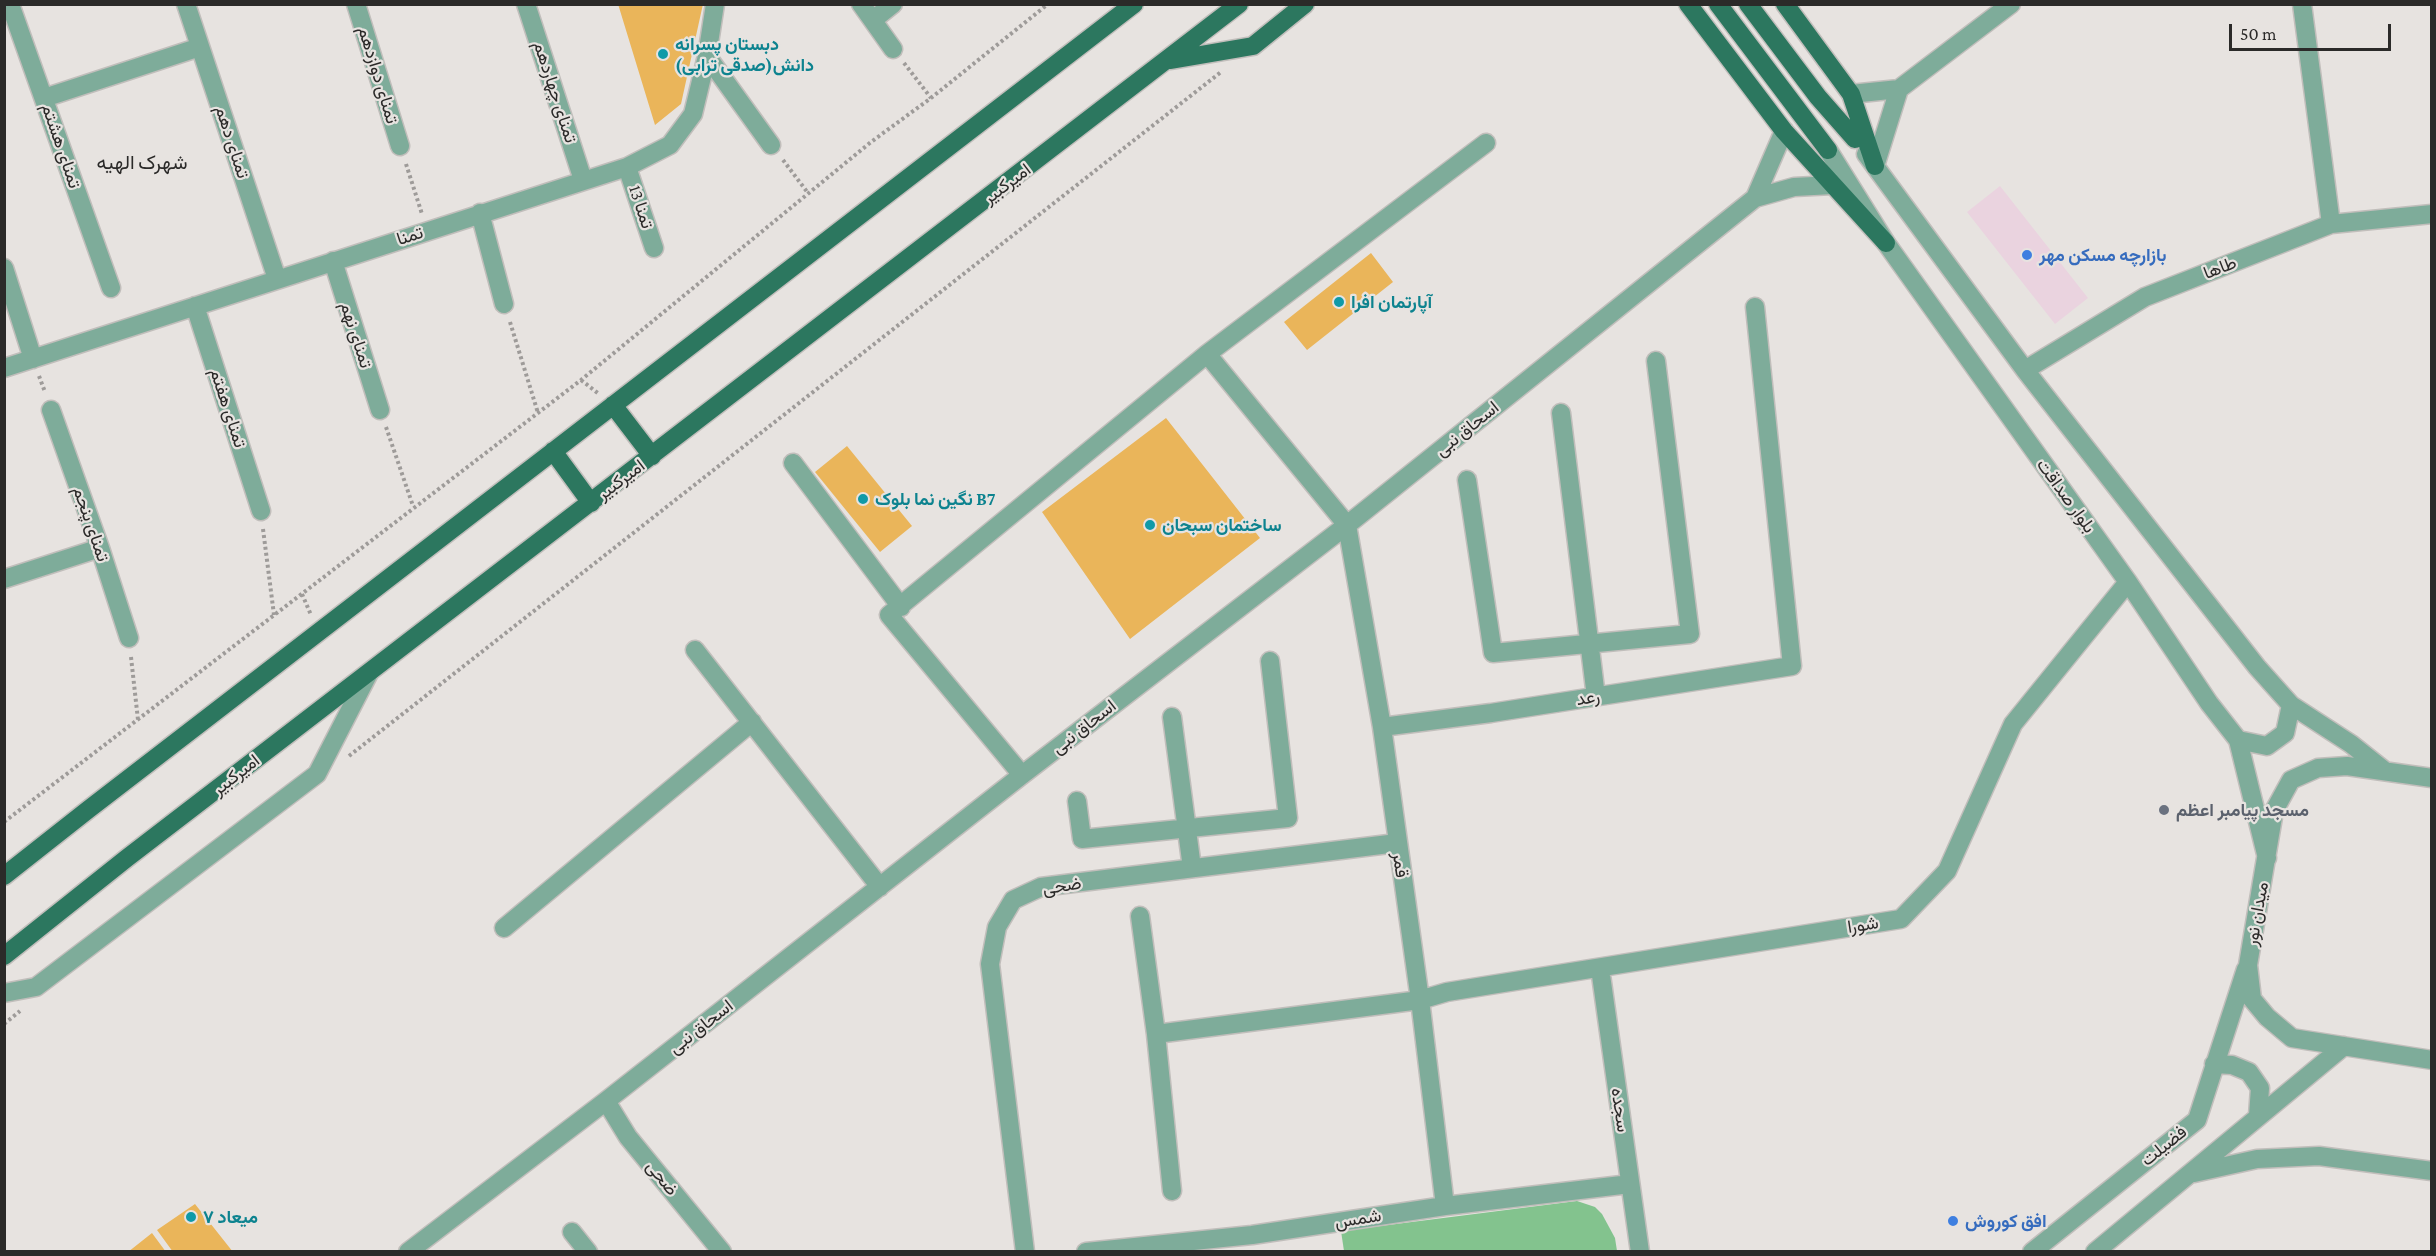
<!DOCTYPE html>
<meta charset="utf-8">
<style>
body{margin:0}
#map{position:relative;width:2436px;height:1256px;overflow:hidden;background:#e7e3e0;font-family:"Crimson Pro",serif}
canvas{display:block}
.frame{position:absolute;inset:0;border:6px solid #2b2a29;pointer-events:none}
.scale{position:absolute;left:2229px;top:24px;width:162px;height:27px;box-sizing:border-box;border:3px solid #2b2a29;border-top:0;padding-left:8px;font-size:18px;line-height:21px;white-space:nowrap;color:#2b2a29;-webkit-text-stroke:4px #e7e3e0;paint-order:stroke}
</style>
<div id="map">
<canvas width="2436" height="1256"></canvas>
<div class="frame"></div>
<div class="scale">50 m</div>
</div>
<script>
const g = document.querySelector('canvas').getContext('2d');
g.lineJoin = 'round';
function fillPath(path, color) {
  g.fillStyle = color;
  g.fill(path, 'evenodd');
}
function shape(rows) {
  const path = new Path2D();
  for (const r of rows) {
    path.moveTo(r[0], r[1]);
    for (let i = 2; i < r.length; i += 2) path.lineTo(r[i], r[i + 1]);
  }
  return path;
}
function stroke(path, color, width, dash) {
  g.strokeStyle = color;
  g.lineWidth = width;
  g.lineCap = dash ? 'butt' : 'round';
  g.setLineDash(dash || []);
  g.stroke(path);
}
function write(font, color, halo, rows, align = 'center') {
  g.font = font + ' "Crimson Pro",Vazirmatn,serif';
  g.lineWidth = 4.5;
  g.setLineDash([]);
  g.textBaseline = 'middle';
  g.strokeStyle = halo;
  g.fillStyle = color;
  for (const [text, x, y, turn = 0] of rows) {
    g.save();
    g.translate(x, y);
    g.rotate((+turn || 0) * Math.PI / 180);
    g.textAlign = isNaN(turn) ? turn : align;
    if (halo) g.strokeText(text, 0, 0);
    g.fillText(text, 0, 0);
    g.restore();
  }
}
fillPath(shape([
 [2000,186,2088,298,2055,324,1967,212]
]), '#ead3df');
fillPath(shape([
 [1577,1201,1595,1207,1602,1214,1615,1238,1617,1251,1344,1251,1341,1231]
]), '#83c38e');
fillPath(shape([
 [618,4,703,4,681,104,655,125],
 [1371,253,1393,282,1307,350,1284,322],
 [1166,418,1260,538,1130,639,1042,512],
 [847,446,912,526,880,552,815,472],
 [195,1204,233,1252,173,1252,157,1230],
 [152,1233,166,1252,128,1252]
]), '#eab55a');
const minor = shape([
 [10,4,111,288],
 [186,4,277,279],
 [356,4,400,146],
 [526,4,583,180],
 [861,4,893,49],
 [2302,4,2331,224],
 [873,20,893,4],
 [707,56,771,145],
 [1899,89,2011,4],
 [1851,94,1899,89,1875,166],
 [44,98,200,47],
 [1784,131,1755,198,1794,187,1833,185],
 [1828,150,1886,243,2128,582,2209,703,2238,740,2267,858],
 [1866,154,2025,370,2257,667,2291,705,2351,744,2385,771],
 [627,167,654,248],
 [480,213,504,304],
 [333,261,380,410],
 [4,268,33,359],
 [195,306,261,511],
 [1207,354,1347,525,1382,727,1420,1000,1445,1206],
 [4,368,627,167,670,145,693,114,707,56,715,4],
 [2025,370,2145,297,2331,224,2432,214],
 [51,410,100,548,129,638],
 [1561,413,1596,697],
 [793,463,901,607],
 [1467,480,1493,653,1690,634,1656,361],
 [4,579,100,548],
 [695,650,880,887],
 [1172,717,1192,868],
 [1382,727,1491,713,1792,666,1755,307],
 [2238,740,2267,746,2285,733,2291,705],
 [1022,775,889,615,1207,354,1486,143],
 [2432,778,2347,766,2318,768,2291,780,2274,811,2248,965,2252,999,2267,1017,2292,1038,2432,1060],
 [1077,801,1082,839,1288,818,1270,661],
 [1140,916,1156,1034,1172,1191],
 [504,928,752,722],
 [1600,968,1640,1252],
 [4,993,36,987,317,774,369,673],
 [1156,1034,1420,1000,1447,992,1901,919,1947,871,2013,724,2128,582],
 [2214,1064,2232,1065,2249,1072,2260,1088,2258,1116],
 [606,1101,628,1137,722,1252],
 [2194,1173,2257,1159,2319,1156,2432,1171],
 [572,1232,588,1252],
 [408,1252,606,1101,1022,775,1347,525,1755,198],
 [1025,1252,990,964,997,927,1013,900,1041,887,1397,843],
 [1086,1252,1252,1235,1445,1206,1630,1184],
 [2032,1252,2197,1120,2246,969],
 [2095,1252,2344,1046]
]);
const major = shape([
 [1688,4,1784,131,1886,243],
 [1718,4,1828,150],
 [1748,4,1818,97,1855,139],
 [1785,4,1851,94,1875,166],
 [1171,60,1253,46,1305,4],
 [613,405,652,456],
 [553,451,591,503],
 [4,876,89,809,1134,4],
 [4,956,127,858,1239,4]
]);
stroke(minor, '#c1bebb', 21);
stroke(major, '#c1bebb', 21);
stroke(shape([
 [904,63,931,98],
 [783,160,808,193],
 [406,164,422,214],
 [510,322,538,413],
 [39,376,45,392],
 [581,380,599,394],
 [386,427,413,506],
 [263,529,274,615],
 [302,594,311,615],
 [131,657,138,720],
 [349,756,1221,72],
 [4,822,581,380,871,142,931,98,1048,4],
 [4,1024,20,1011]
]), '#9e9b99', 4, [3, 3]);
stroke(minor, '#7eac9a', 18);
stroke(major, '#2c775f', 18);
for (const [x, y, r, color] of [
 [663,54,6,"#0f9aa8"],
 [2027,255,6,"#3f7fe0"],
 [1339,302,6,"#0f9aa8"],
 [863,499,6,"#0f9aa8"],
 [1150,525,6,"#0f9aa8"],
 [2164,810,6,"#6b7280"],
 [191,1217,6,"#0f9aa8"],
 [1953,1221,6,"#3f7fe0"]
]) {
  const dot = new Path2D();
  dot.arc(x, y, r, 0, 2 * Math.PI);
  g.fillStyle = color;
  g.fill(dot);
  stroke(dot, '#e7e3e0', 2);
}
write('bold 18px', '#0d838f', '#e7e3e0', [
 ["دبستان پسرانه",675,44],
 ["دانش(صدقی ترابی)",675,65],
 ["آپارتمان افرا",1351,302],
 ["نگین نما بلوک B7",875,499],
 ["ساختمان سبحان",1162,525],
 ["میعاد ۷",203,1217]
], 'left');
write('18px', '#2b2a29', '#e7e3e0', [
 ["تمنای دوازدهم",378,75,73],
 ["تمنای چهاردهم",555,92,72],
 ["تمنای دهم",232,142,72],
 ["تمنای هشتم",61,146,71],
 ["امیرکبیر",1007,184,-37],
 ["تمنا 13",641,207,72],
 ["تمنا",410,236,-18],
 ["طاها",2220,268,-21],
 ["تمنای نهم",356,335,72],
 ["تمنای هفتم",228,408,72],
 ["اسحاق نبی",1467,429,-39],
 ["امیرکبیر",621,480,-37],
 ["بلوار صداقت",2066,496,54],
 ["تمنای پنجم",91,524,71],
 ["رعد",1588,698,-9],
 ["اسحاق نبی",1084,727,-38],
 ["امیرکبیر",236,775,-38],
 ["قمر",1400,865,82],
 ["ضحی",1062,886,-9],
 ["میدان نور",2257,914,-80],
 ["شورا",1863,925,-9],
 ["اسحاق نبی",701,1027,-38],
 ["سجده",1620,1110,82],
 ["فضیلت",2164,1146,-39],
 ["ضحی",662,1178,51],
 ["شمس",1358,1219,-9]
]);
write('bold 18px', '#366cbe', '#e7e3e0', [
 ["بازارچه مسکن مهر",2039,255],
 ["افق کوروش",1965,1221]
], 'left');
write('bold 18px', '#5b616d', '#e7e3e0', [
 ["مسجد پیامبر اعظم",2176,810]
], 'left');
write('20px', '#2b2a29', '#e7e3e0', [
 ["شهرک الهیه",142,163]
]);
</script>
